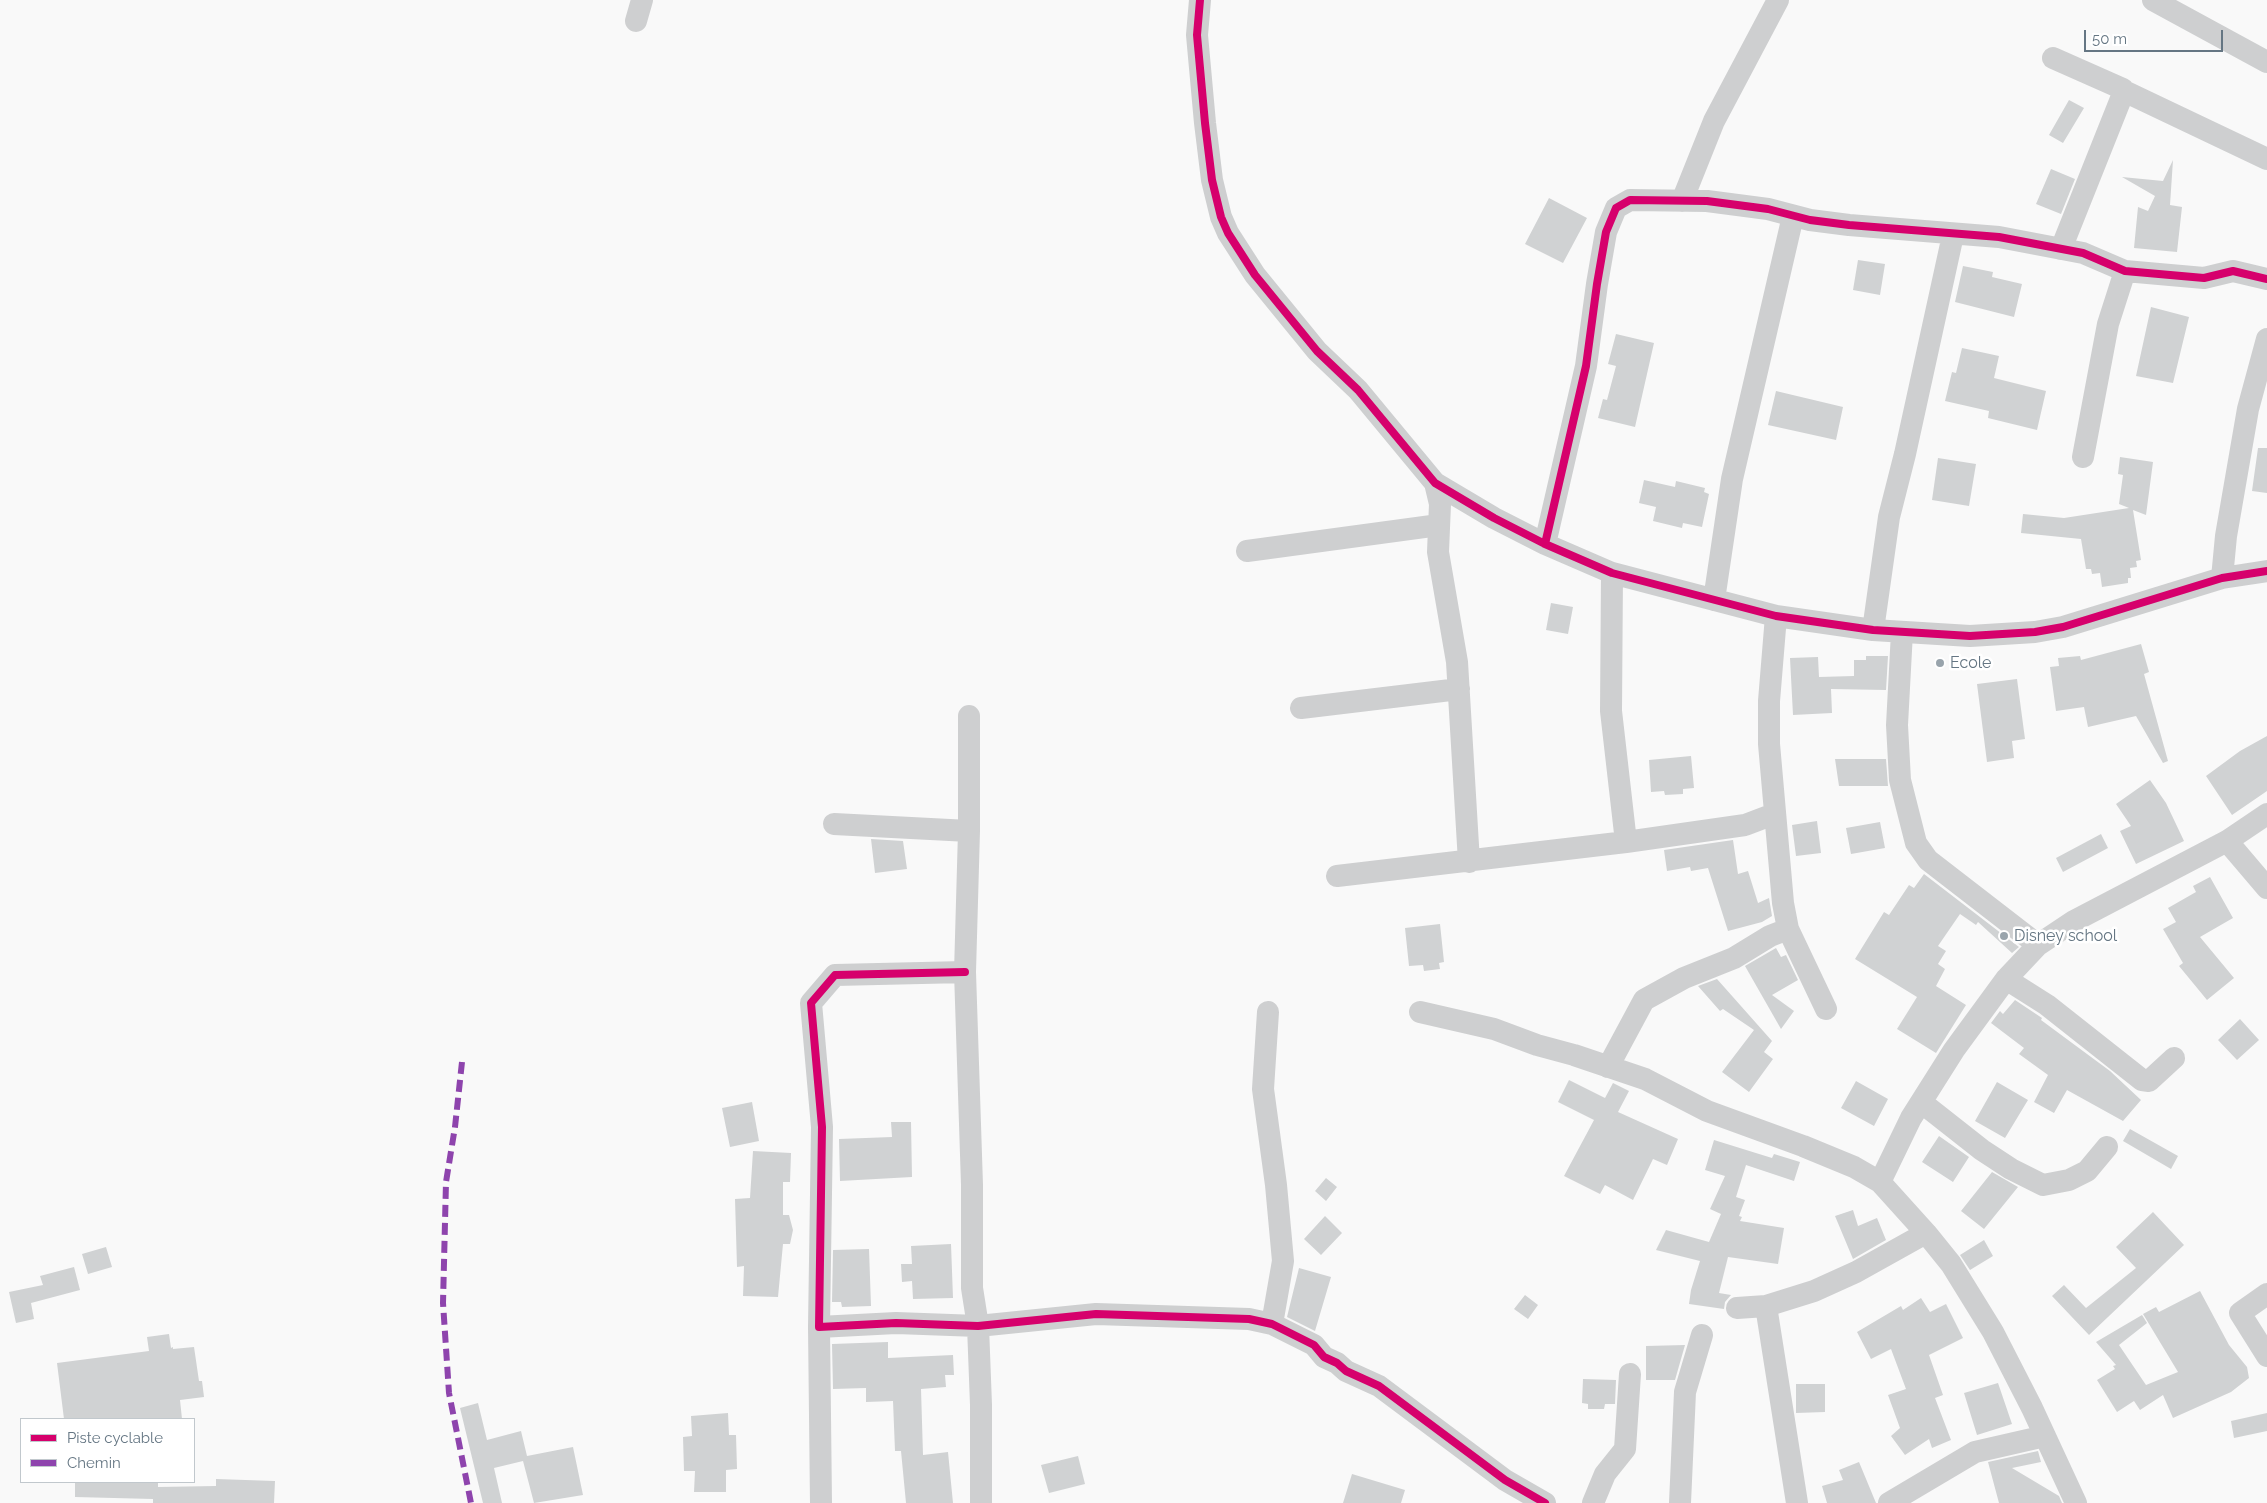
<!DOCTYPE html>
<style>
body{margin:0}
#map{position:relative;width:2267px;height:1503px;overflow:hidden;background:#f9f9f9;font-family:Raleway,sans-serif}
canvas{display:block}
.legend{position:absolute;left:20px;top:1418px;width:175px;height:65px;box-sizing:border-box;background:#fff;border:1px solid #c1c8cd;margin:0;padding:6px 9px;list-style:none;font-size:15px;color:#657683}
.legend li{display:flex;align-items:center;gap:10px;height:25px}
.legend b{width:25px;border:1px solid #c1c8cd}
.scale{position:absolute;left:2084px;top:30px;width:139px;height:22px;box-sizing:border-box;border:2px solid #657683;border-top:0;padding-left:6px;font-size:15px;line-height:18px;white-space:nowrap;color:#657683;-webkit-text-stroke:4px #fff;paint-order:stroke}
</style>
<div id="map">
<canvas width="2267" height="1503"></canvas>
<ul class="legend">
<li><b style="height:6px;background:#d6006c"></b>Piste cyclable</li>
<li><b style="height:6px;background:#8e44ad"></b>Chemin</li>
</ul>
<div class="scale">50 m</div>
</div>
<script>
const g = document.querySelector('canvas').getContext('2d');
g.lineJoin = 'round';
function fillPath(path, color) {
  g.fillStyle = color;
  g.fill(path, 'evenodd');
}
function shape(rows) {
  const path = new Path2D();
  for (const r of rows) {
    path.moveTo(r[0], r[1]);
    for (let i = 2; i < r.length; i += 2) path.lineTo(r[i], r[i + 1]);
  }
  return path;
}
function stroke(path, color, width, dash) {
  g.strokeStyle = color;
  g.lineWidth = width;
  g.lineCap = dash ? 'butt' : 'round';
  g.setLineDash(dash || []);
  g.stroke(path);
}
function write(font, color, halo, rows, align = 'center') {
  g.font = font + ' Raleway,sans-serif';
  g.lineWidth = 5;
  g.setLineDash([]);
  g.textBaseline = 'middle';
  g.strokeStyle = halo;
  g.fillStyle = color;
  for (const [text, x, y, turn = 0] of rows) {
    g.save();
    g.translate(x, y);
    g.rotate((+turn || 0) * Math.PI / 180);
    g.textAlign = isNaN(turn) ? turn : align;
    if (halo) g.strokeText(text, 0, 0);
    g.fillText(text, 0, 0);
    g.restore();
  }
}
fillPath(shape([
 [2069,100,2084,108,2063,143,2049,135],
 [2173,160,2170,205,2182,207,2177,252,2134,248,2138,207,2148,211,2155,196,2122,177,2163,181],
 [2051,169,2075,179,2061,214,2036,204],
 [1549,198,1587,218,1563,263,1525,244],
 [1858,260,1885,264,1880,295,1853,290],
 [1963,266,1993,272,1992,277,2022,284,2014,317,1955,302],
 [2151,307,2189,317,2173,383,2136,376],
 [1616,334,1654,343,1635,427,1598,418,1603,399,1607,400,1616,366,1608,364],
 [1962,348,1999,356,1994,378,2046,391,2037,430,1988,418,1989,411,1945,401,1952,372,1956,373],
 [1776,391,1843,407,1836,440,1768,425],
 [2258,448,2267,448,2267,493,2252,491],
 [2120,457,2153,462,2146,515,2133,510,2141,560,2136,561,2137,567,2130,568,2131,578,2128,578,2128,583,2102,587,2100,573,2092,574,2091,569,2086,569,2081,539,2021,533,2023,514,2064,518,2129,508,2119,504,2123,475,2118,474],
 [1938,458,1976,464,1969,506,1932,500],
 [1644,480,1675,487,1676,481,1705,488,1704,492,1709,494,1702,527,1683,523,1682,528,1653,521,1656,507,1639,503],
 [1551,603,1573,607,1568,634,1546,630],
 [2141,644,2149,672,2144,674,2168,761,2163,763,2136,716,2088,727,2084,707,2056,711,2050,667,2059,666,2058,658,2080,656,2081,660],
 [1866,656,1888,656,1886,690,1831,689,1832,713,1793,715,1790,658,1818,657,1819,677,1854,676,1854,660,1866,660],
 [2017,679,2025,739,2012,741,2014,758,1987,762,1977,684],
 [2267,736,2267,791,2232,815,2206,776,2240,751],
 [1691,756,1694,788,1683,789,1683,794,1665,795,1664,791,1651,792,1649,760],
 [1835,759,1886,759,1888,786,1839,786],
 [2150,780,2166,803,2184,841,2136,864,2120,831,2131,826,2116,804],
 [1817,821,1821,853,1796,856,1792,825],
 [1880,822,1885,848,1851,854,1846,828],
 [2101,834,2108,848,2063,872,2056,858],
 [871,839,903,841,907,869,875,873],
 [1733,840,1738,874,1748,871,1758,903,1769,898,1772,916,1762,922,1728,931,1708,868,1691,871,1690,867,1667,871,1664,850],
 [1924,874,2019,947,2012,953,1978,922,1976,925,1960,914,1938,946,1946,951,1938,964,1945,969,1936,986,1966,1005,1936,1053,1897,1029,1917,997,1855,959,1884,912,1889,915,1909,885,1914,888],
 [2210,877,2233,918,2200,937,2234,978,2207,1000,2179,966,2183,963,2163,929,2176,922,2168,908,2196,892,2193,886],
 [1440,924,1444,962,1439,963,1440,969,1424,971,1423,965,1409,966,1405,928],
 [1776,948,1781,957,1786,955,1798,980,1772,995,1794,1011,1781,1029,1745,966],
 [1717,979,1772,1041,1764,1052,1773,1059,1749,1092,1722,1072,1754,1030,1723,1009,1720,1011,1698,986],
 [2015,1000,2042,1018,2041,1020,2110,1071,2141,1100,2123,1121,2067,1090,2054,1113,2034,1102,2048,1075,2019,1054,2024,1048,1991,1023,2000,1011,2003,1014],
 [2240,1019,2259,1040,2237,1060,2218,1040],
 [1569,1080,1605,1098,1613,1083,1629,1091,1618,1112,1678,1139,1667,1165,1653,1159,1633,1200,1605,1185,1600,1194,1564,1176,1594,1120,1558,1102],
 [1856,1081,1888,1099,1874,1126,1841,1108],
 [1997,1082,2028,1100,2005,1138,1975,1121],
 [752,1102,759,1141,730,1147,722,1108],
 [891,1122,911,1122,912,1177,840,1181,839,1139,892,1137],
 [2130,1129,2178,1156,2171,1169,2123,1141],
 [1939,1136,1969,1157,1953,1182,1922,1162],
 [1714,1140,1772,1158,1774,1154,1800,1162,1794,1181,1746,1165,1736,1197,1745,1200,1739,1216,1742,1217,1740,1221,1784,1228,1778,1264,1728,1257,1719,1293,1731,1295,1725,1302,1724,1309,1689,1304,1691,1290,1700,1261,1656,1250,1666,1230,1709,1242,1721,1214,1710,1209,1725,1176,1705,1170],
 [753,1151,791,1153,790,1182,783,1182,783,1215,789,1215,793,1230,790,1244,783,1244,778,1297,743,1296,744,1266,737,1267,735,1199,750,1198],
 [1992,1172,2018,1187,1984,1229,1961,1211],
 [1326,1178,1337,1187,1326,1201,1315,1191],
 [1853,1210,1858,1226,1877,1218,1886,1240,1853,1259,1835,1216],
 [2153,1212,2184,1245,2089,1335,2052,1296,2064,1285,2086,1308,2136,1268,2116,1247],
 [1325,1216,1342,1233,1321,1255,1304,1239],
 [1984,1240,1993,1256,1970,1270,1960,1255],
 [951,1244,953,1298,913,1299,912,1281,902,1282,901,1264,912,1264,911,1246],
 [106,1247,112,1267,88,1274,82,1254],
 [869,1249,871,1306,842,1307,841,1302,832,1302,833,1250],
 [74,1267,80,1290,31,1303,34,1319,16,1323,9,1292,43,1285,40,1276],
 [1299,1268,1331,1277,1315,1331,1287,1317],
 [2200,1291,2229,1345,2247,1367,2249,1378,2231,1392,2173,1418,2163,1395,2140,1410,2134,1401,2117,1412,2097,1380,2115,1369,2113,1366,2116,1365,2096,1342,2142,1315,2147,1323,2119,1345,2146,1385,2178,1372,2143,1314,2156,1307,2159,1312],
 [1525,1295,1538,1305,1528,1319,1514,1309],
 [1921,1298,1930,1312,1946,1304,1963,1338,1929,1355,1943,1395,1935,1398,1951,1440,1932,1448,1929,1439,1905,1455,1891,1436,1900,1428,1888,1395,1906,1389,1891,1349,1871,1359,1857,1332,1901,1306,1903,1310],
 [169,1334,171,1348,173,1347,173,1349,194,1347,199,1381,202,1381,204,1397,180,1400,182,1419,64,1419,57,1363,149,1351,147,1337],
 [888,1342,888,1358,953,1355,954,1375,945,1375,946,1387,921,1389,923,1455,948,1452,953,1503,906,1503,901,1451,895,1451,893,1401,866,1402,866,1388,833,1389,832,1344],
 [1685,1345,1675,1380,1646,1380,1646,1346],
 [1583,1379,1616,1380,1615,1404,1605,1404,1604,1409,1588,1409,1588,1404,1582,1403],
 [1998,1383,2012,1424,1977,1435,1964,1393],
 [1796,1384,1825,1384,1825,1412,1796,1413],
 [478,1403,487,1440,521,1431,527,1456,573,1447,583,1495,534,1503,523,1461,494,1468,502,1503,483,1503,460,1408],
 [728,1413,729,1435,736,1435,737,1469,726,1470,726,1492,694,1492,695,1471,684,1471,683,1437,692,1436,691,1416],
 [2267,1413,2267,1431,2234,1438,2231,1421],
 [2038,1451,2041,1462,2012,1468,2059,1496,2062,1503,1999,1503,1988,1462],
 [1078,1456,1085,1484,1049,1493,1041,1465],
 [1859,1462,1876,1503,1827,1503,1822,1486,1843,1480,1839,1470],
 [1352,1474,1405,1490,1401,1503,1343,1503],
 [216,1479,275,1481,274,1503,153,1503,153,1499,75,1497,75,1482,158,1482,158,1487,216,1486]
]), '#d0d2d3');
stroke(shape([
 [1200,0,1197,35,1205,123,1212,180,1221,217,1228,233,1255,275,1317,351,1358,390,1435,483,1494,518,1545,544,1612,573,1776,616,1873,630,1970,636,2035,632,2063,627,2222,578,2267,571],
 [2153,0,2267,62],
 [636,21,642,0],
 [2053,58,2123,89,2124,91,2061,249],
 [2124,91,2267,159],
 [1682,201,1714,121,1778,0],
 [2083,457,2108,324,2125,271],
 [1435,483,1440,504,1438,552,1457,662,1469,862],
 [1545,544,1586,366,1597,284,1606,232,1616,208,1630,200,1707,201,1768,209,1810,220,1849,225,1999,237,2083,253,2125,271,2204,278,2233,271,2267,279],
 [1247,551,1439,525],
 [1612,573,1611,711,1626,842],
 [2222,578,2226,536,2248,409,2267,339],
 [1714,600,1732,479,1793,216],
 [1873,630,1889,517,1905,454,1953,235],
 [1902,632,1897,725,1900,780,1916,843,1928,860,2038,945],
 [1301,708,1459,689],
 [969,716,969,831,965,972,972,1185,972,1288,978,1326,981,1405,981,1503],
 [834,824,969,831],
 [2227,841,2267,888],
 [1337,876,1626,842,1745,825,1774,814],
 [1788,929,1826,1009],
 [965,972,835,975,811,1003,822,1127,819,1327,896,1323,978,1326,1096,1314,1249,1319,1272,1324,1314,1345,1324,1357,1337,1363,1346,1371,1379,1386,1505,1480,1545,1503],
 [2006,979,2047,1005,2142,1080,2149,1081,2174,1058],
 [1268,1012,1263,1089,1276,1185,1283,1261,1272,1324],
 [1420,1012,1494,1029,1537,1045,1574,1055,1645,1079,1707,1111,1803,1146,1854,1167,1880,1182,1926,1233,1951,1264,1993,1332,2032,1408,2076,1503],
 [1608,1067,1644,1000,1684,978,1734,958,1770,936,1788,929,1783,903,1769,744,1769,701,1776,616],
 [1921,1102,1982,1150,2011,1169,2043,1185,2069,1180,2087,1171,2107,1147],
 [1880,1182,1911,1118,1954,1050,2006,979,2038,945,2074,921,2227,841,2267,814],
 [2267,1294,2240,1313,2267,1356],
 [1766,1306,1797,1503],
 [1737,1308,1766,1306,1814,1291,1856,1272,1926,1233],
 [819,1327,821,1503],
 [1593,1503,1605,1474,1625,1449,1630,1374],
 [1680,1503,1685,1392,1702,1335],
 [1889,1503,1975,1452,2045,1436]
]), '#cecfd0', 22);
stroke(shape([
 [462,1062,455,1127,446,1182,443,1303,449,1393,471,1503]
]), '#8e44ad', 6, [12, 6]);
stroke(shape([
 [1200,0,1197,35,1205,123,1212,180,1221,217,1228,233,1255,275,1317,351,1358,390,1435,483,1494,518,1545,544,1612,573,1776,616,1873,630,1970,636,2035,632,2063,627,2222,578,2267,571],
 [1545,544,1586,366,1597,284,1606,232,1616,208,1630,200,1707,201,1768,209,1810,220,1849,225,1999,237,2083,253,2125,271,2204,278,2233,271,2267,279],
 [965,972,835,975,811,1003,822,1127,819,1327,896,1323,978,1326,1096,1314,1249,1319,1272,1324,1314,1345,1324,1357,1337,1363,1346,1371,1379,1386,1505,1480,1545,1503]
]), '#d6006c', 8);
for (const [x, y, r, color] of [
 [1940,663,5,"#99a4ac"],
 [2004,936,5,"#99a4ac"]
]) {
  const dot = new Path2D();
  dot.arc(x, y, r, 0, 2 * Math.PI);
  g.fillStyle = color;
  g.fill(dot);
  stroke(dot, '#fff', 2);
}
write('16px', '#657683', '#fff', [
 ["Ecole",1950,663],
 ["Disney school",2014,936]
], 'left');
</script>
